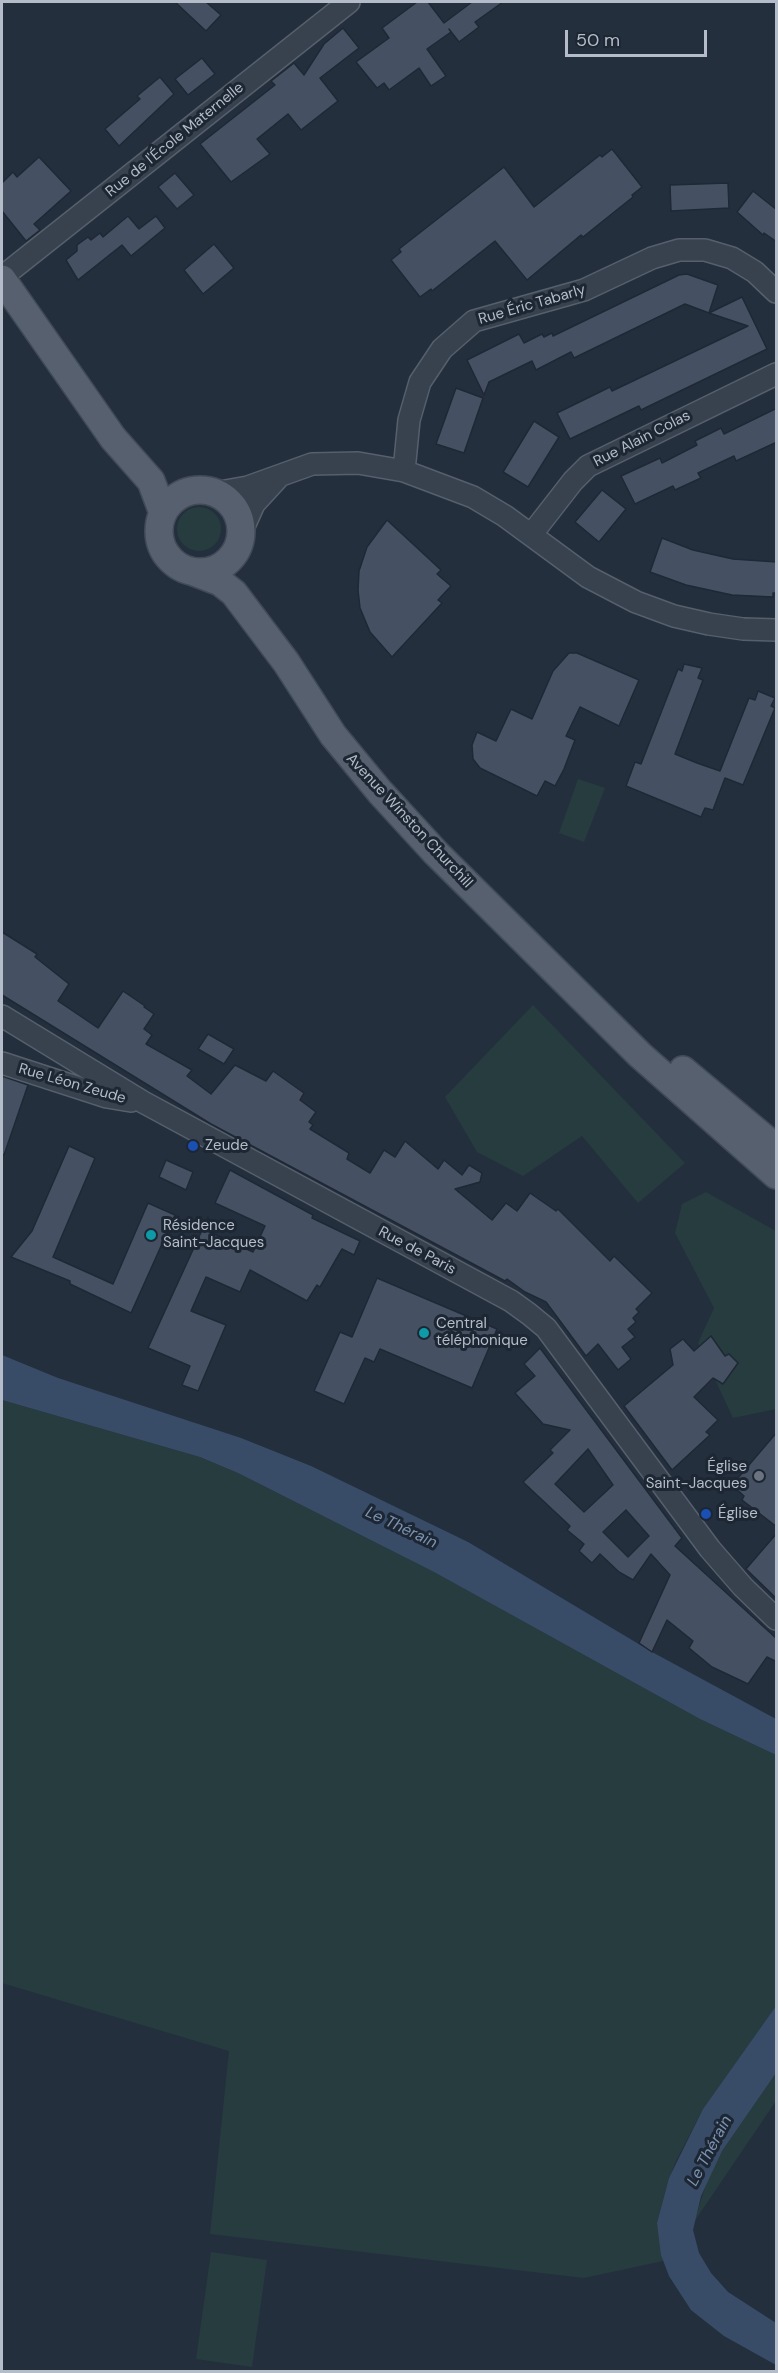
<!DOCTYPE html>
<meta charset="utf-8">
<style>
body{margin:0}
#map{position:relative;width:778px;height:2373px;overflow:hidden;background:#242f3e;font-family:"DM Sans",sans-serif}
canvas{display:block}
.frame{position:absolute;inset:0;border:3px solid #b4bcc9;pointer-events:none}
.scale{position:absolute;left:565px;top:30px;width:142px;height:27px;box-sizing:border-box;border:3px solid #b4bcc9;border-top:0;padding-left:8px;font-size:18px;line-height:21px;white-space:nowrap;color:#b4bcc9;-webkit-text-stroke:4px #1d2633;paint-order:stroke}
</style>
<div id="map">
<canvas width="778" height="2373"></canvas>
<div class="frame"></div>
<div class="scale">50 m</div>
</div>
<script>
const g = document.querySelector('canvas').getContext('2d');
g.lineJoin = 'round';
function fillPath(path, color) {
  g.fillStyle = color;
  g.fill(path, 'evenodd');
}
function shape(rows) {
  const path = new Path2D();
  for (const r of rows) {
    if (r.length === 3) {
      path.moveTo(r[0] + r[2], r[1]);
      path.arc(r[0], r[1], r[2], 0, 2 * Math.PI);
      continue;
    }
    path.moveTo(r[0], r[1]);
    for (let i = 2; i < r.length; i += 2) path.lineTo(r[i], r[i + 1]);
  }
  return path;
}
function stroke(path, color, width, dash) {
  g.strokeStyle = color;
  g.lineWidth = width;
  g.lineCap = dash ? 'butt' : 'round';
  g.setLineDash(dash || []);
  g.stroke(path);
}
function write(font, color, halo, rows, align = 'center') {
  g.font = font + ' "DM Sans",sans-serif';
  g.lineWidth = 6;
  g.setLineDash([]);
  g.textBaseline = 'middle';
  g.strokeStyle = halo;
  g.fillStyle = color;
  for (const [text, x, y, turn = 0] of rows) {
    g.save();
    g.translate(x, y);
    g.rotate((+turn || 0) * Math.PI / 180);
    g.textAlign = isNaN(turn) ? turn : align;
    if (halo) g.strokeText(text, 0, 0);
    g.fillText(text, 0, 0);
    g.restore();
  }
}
fillPath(shape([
 [199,529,22],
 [578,779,605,788,584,842,559,833],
 [533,1005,685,1163,638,1203,582,1136,523,1176,477,1152,445,1097],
 [706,1192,776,1231,776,1409,733,1418,698,1343,714,1308,675,1233,682,1204],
 [2,1400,200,1457,238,1473,434,1572,700,1719,776,1755,776,2006,703,2109,677,2159,669,2178,657,2223,663,2261,584,2278,210,2234,229,2051,2,1983],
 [776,2073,776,2101,694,2222,709,2175,722,2151],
 [211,2252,267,2260,252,2367,196,2359]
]), '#263c3f');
fillPath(shape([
 [2,1355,58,1378,241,1438,311,1466,468,1542,652,1652,776,1719,776,1755,700,1719,434,1572,238,1473,200,1457,2,1400],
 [776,2006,776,2073,722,2151,701,2196,693,2230,699,2253,711,2273,728,2292,776,2323,776,2365,724,2336,691,2310,669,2276,661,2255,657,2223,669,2178,703,2109]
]), '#394c67');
const building = shape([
 [175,2,206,2,221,15,206,31,175,2],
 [417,2,428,2,444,23,472,2,503,2,475,22,479,27,459,42,449,29,451,32,427,49,446,76,431,86,419,68,389,90,384,83,377,88,356,62,389,38,382,28,417,2],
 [343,28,359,48,320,78,338,101,301,130,288,114,257,139,270,154,231,182,200,144,275,85,271,81,294,63,304,75,324,44,343,28],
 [202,58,215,74,188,95,175,79,202,58],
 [160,77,174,94,119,146,105,129,140,99,137,96,160,77],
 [612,149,642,187,632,195,633,197,583,237,581,235,527,280,495,241,432,291,431,289,420,297,391,260,401,252,399,249,504,167,534,207,600,155,602,157,612,149],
 [39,157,71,191,34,224,40,230,26,241,2,211,2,183,13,172,17,177,39,157],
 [175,173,194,195,177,209,158,187,175,173],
 [728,183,729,208,671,211,670,185,728,183],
 [753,191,777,210,777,242,764,233,763,235,737,212,753,191],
 [128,216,139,229,156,216,165,228,131,256,122,245,78,280,66,260,77,251,77,245,88,237,91,240,100,233,103,237,128,216],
 [214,244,234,268,203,294,184,270,214,244],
 [687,274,718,285,709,313,685,304,574,358,571,352,536,370,532,361,489,382,484,395,467,360,519,334,524,343,542,334,544,337,552,333,553,336,679,275,687,274],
 [742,297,767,349,641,410,639,406,570,439,557,413,610,387,612,391,748,326,709,313,742,297],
 [456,388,483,398,464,453,436,444,456,388],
 [777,408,777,442,736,461,734,456,698,473,701,478,675,490,673,486,635,504,621,476,660,458,662,463,697,445,695,441,721,428,724,434,777,408],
 [534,421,559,437,528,487,503,472,534,421],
 [602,490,626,509,599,542,575,522,602,490],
 [387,520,441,570,437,574,451,586,438,600,442,603,392,657,370,632,360,608,358,590,359,571,367,547,387,520],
 [662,538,693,550,733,559,777,562,777,593,773,593,773,597,732,595,686,585,650,572,662,538],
 [569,653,577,653,639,680,619,726,580,707,566,736,575,740,564,769,555,786,545,781,537,796,480,768,473,759,472,745,477,732,496,741,511,709,532,719,553,671,569,653],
 [684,664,702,668,698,678,703,680,675,754,697,763,720,771,749,698,755,700,758,691,775,698,771,706,775,708,743,785,725,778,713,810,705,808,701,817,626,786,635,762,641,764,678,669,682,671,684,664],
 [2,932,37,954,35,957,69,984,58,1001,98,1028,123,991,145,1006,144,1007,154,1014,144,1029,152,1035,146,1044,192,1070,187,1076,211,1094,235,1065,266,1081,273,1071,304,1093,300,1100,316,1112,309,1122,313,1125,310,1129,349,1153,347,1159,370,1173,384,1150,395,1157,405,1141,438,1169,444,1160,462,1175,469,1165,482,1173,480,1182,455,1189,492,1220,506,1203,517,1211,530,1193,556,1211,558,1209,610,1261,614,1256,652,1293,636,1309,639,1312,633,1318,636,1322,628,1329,635,1337,622,1347,631,1359,618,1370,598,1344,586,1356,546,1302,525,1292,507,1279,505,1281,211,1124,2,995,2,932],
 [208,1034,234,1049,224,1064,198,1049,208,1034],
 [2,1076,28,1085,4,1155,2,1154,2,1076],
 [69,1146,95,1158,53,1257,113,1284,148,1203,175,1215,131,1313,70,1284,70,1281,11,1257,32,1231,69,1146],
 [166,1160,193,1172,186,1190,159,1177,166,1160],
 [230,1170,313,1215,312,1218,360,1241,354,1255,342,1249,320,1287,317,1285,307,1301,250,1270,240,1292,206,1277,191,1311,226,1325,198,1391,182,1385,190,1366,148,1348,208,1217,210,1232,253,1252,265,1226,215,1203,230,1170],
 [377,1278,497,1329,472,1388,380,1349,374,1362,365,1358,344,1404,314,1391,340,1332,352,1337,377,1278],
 [711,1336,725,1356,729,1354,738,1363,723,1384,713,1378,694,1397,718,1420,706,1432,710,1435,672,1470,624,1406,673,1365,670,1349,683,1339,694,1351,711,1336],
 [540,1348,682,1538,675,1546,777,1639,777,1662,767,1657,748,1684,712,1667,689,1648,693,1641,667,1620,652,1652,639,1643,670,1575,651,1554,633,1580,619,1572,600,1554,592,1563,579,1551,584,1544,567,1530,570,1526,523,1482,553,1453,550,1450,570,1430,543,1424,515,1393,535,1376,524,1364,540,1348],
 [588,1449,613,1485,584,1512,555,1484,588,1449],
 [626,1510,649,1536,628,1557,603,1532,626,1510],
 [777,1432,777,1527,742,1500,744,1496,732,1485,777,1432],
 [777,1533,777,1599,746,1569,777,1533]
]);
fillPath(building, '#455162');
stroke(building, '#1f2835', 1.5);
const minor = shape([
 [2,277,349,2],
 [404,471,409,420,420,382,442,349,474,321,584,290,652,258,679,250,705,250,732,258,755,272,776,292],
 [214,493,248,487,312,464,358,463,404,471,473,497,505,516,588,577,636,602,674,616,709,624,743,629,776,630],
 [241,533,254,504,277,479],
 [531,535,573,481,588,466,776,374],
 [2,1016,143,1102,511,1301,529,1314,546,1328,710,1549,743,1587,776,1619],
 [2,1063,107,1097,131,1101]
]);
const major = shape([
 [2,279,113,438,151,481,163,513],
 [200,531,41],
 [191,571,220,582,234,593,286,662,333,735,380,792,436,853,640,1055,776,1175],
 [683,1070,776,1148]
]);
stroke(minor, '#565f6c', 24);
stroke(major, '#414a57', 30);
stroke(minor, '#38414e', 21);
stroke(major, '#56606e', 27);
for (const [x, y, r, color] of [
 [193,1146,6,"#1a4fb4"],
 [151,1235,6,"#0f9aa8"],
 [424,1333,6,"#0f9aa8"],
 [759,1476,6,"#6b7280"],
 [706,1514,6,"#1a4fb4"]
]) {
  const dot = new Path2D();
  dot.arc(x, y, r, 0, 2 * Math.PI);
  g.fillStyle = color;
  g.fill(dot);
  stroke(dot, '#1d2633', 2);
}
write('15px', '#b4bcc9', '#1d2633', [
 ["Rue de l'École Maternelle",175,140,-39],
 ["Rue Éric Tabarly",532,305,-16],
 ["Rue Alain Colas",642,439,-27],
 ["Avenue Winston Churchill",409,821,47],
 ["Rue Léon Zeude",72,1084,16],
 ["Rue de Paris",417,1251,28]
]);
write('15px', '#b4bcc9', '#1d2633', [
 ["Zeude",205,1146],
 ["Résidence",163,1226],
 ["Saint-Jacques",163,1243],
 ["Central",436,1324],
 ["téléphonique",436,1341],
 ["Église",747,1467,"right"],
 ["Saint-Jacques",747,1484,"right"],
 ["Église",718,1514]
], 'left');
write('italic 16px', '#7c92b1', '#1d2633', [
 ["Le Thérain",401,1528,25],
 ["Le Thérain",710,2151,-62]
]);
</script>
